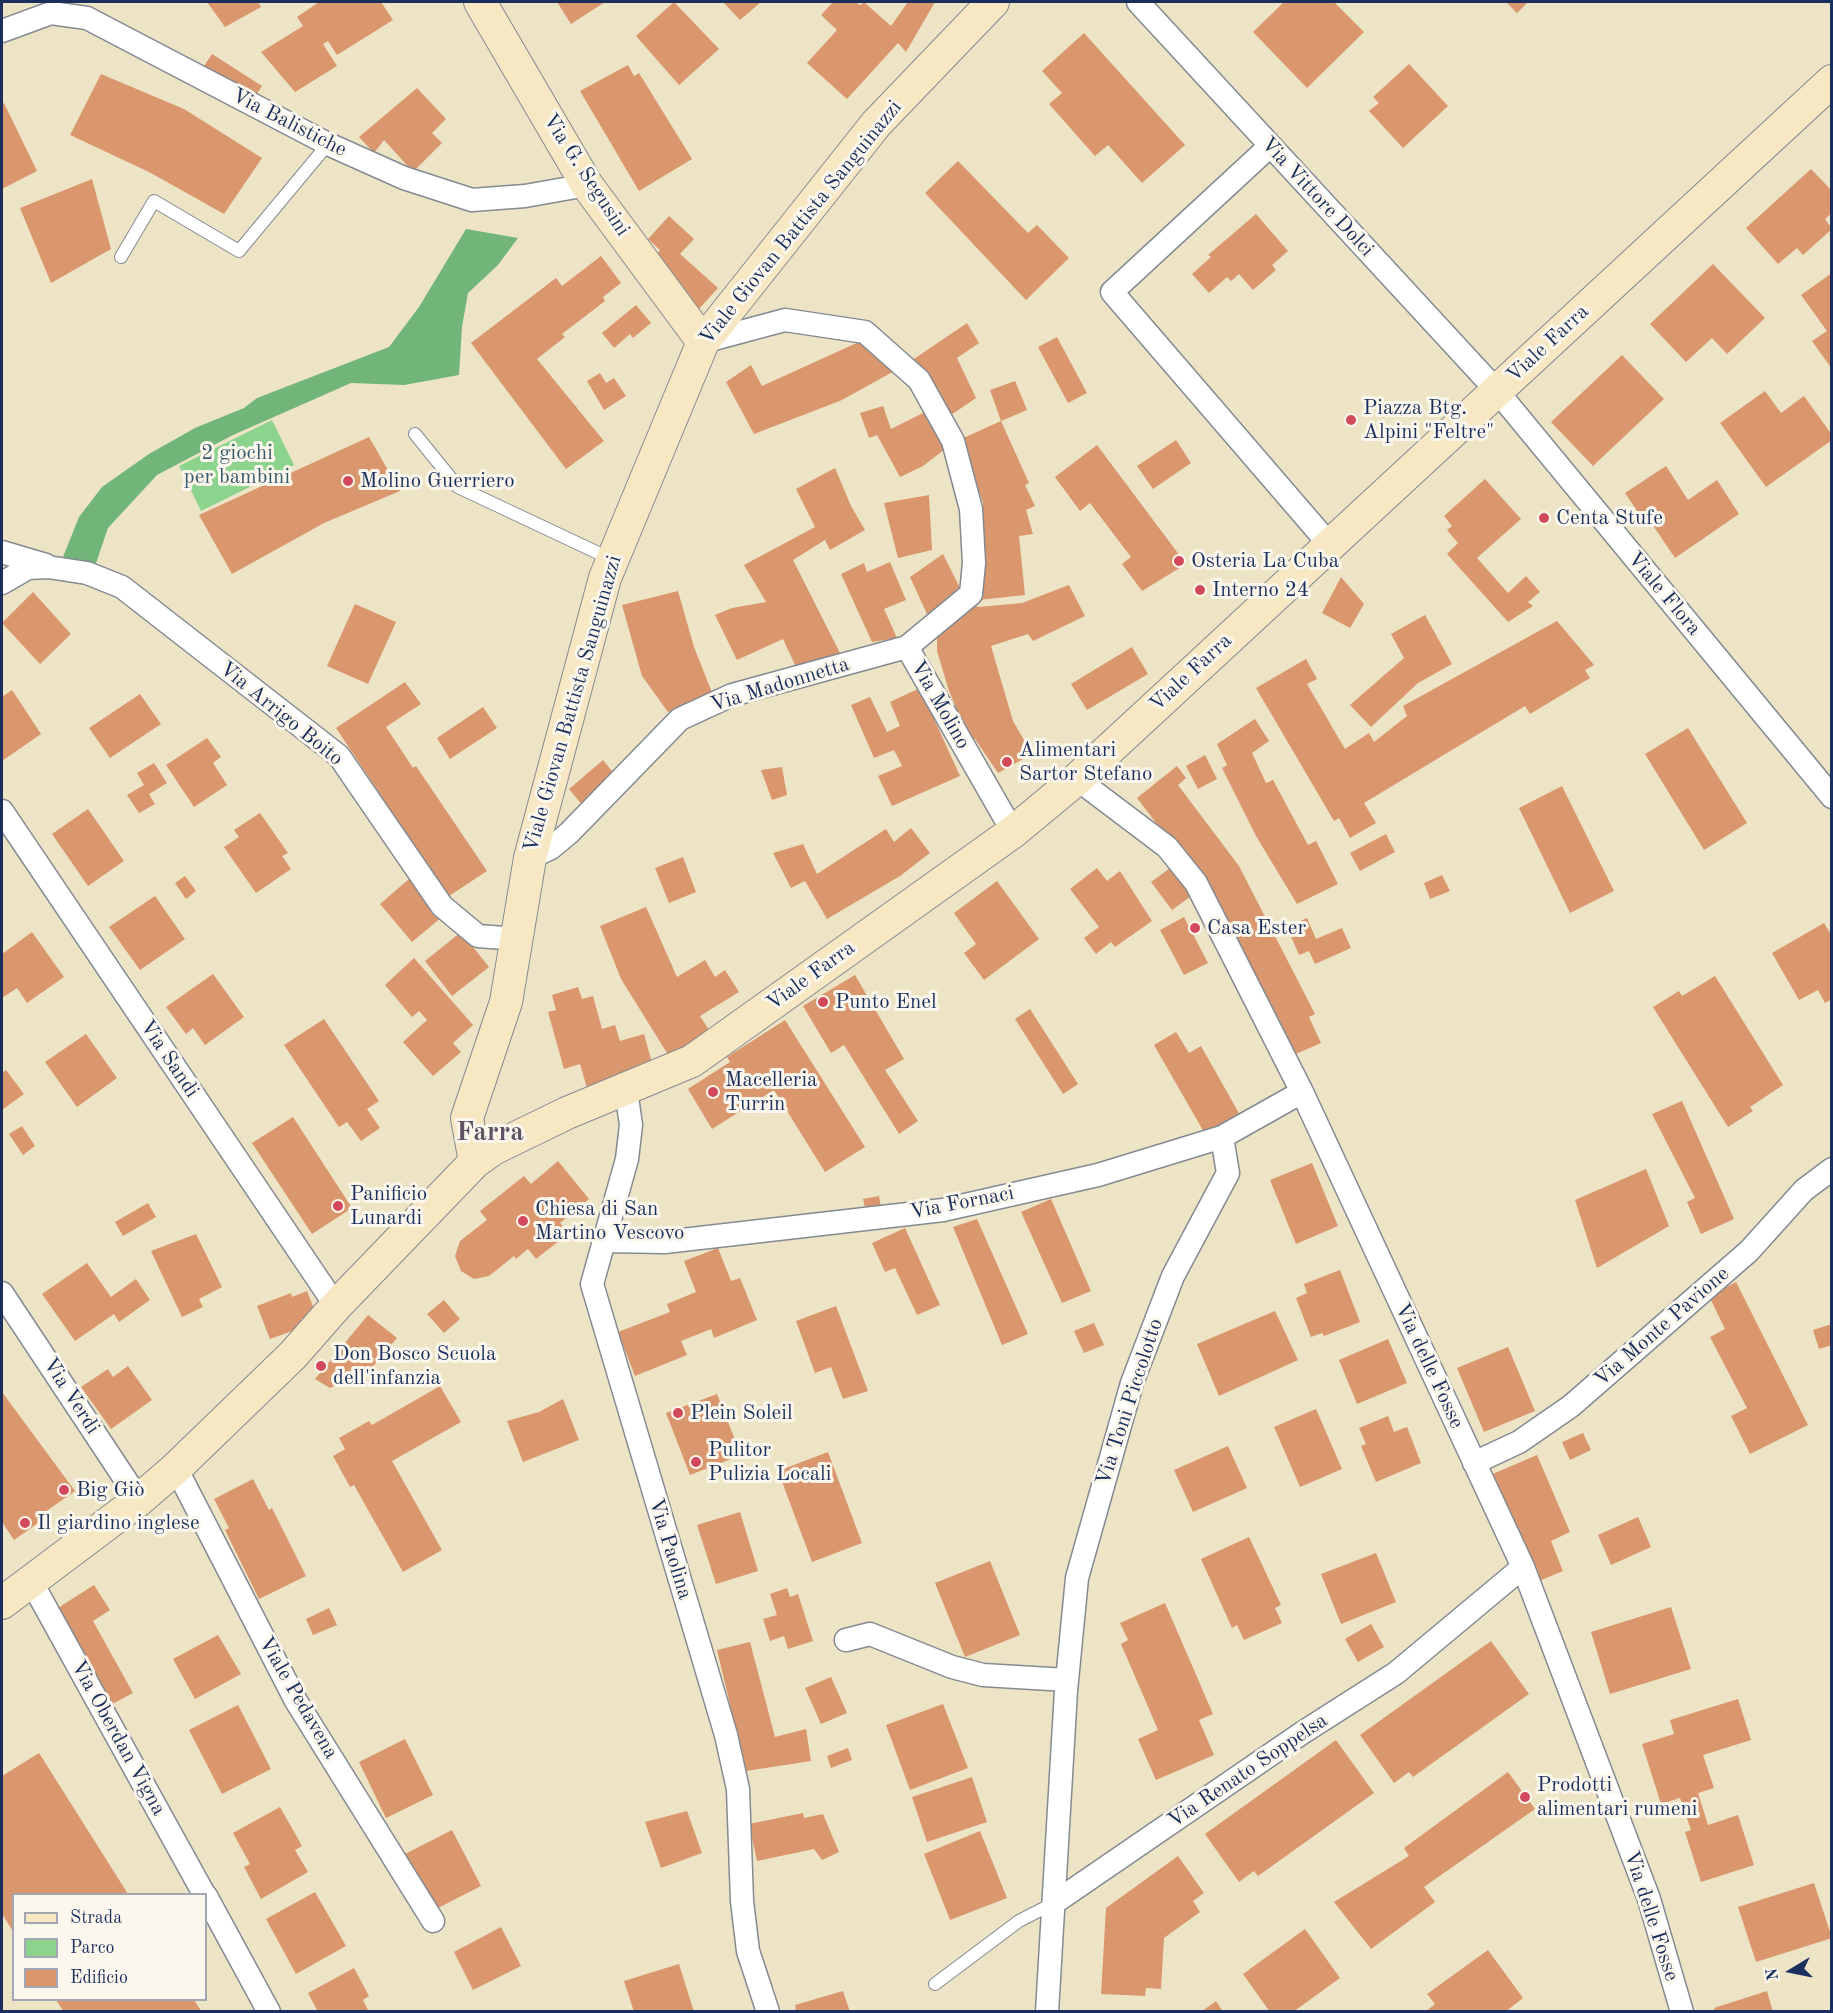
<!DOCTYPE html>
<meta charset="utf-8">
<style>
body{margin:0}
#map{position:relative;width:1833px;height:2013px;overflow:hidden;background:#ede4c6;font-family:"Old Standard TT",serif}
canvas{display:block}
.frame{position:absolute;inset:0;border:3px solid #1b2f5e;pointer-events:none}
.legend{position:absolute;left:12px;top:1893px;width:195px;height:108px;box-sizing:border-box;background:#fbf7ec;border:2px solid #a1a7b3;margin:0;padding:8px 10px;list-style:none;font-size:18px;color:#1b2f5e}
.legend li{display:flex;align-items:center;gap:12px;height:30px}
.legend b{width:30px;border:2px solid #a1a7b3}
.north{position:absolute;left:1761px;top:1941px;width:60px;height:60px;-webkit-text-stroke:4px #fbf7ec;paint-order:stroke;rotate:260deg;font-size:16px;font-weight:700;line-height:24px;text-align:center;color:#1b2f5e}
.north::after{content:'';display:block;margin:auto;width:21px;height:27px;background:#1b2f5e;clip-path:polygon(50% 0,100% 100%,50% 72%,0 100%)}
</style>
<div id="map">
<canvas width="1833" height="2013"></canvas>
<div class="frame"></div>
<ul class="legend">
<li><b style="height:8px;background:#f7e8c3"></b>Strada</li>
<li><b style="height:16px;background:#8cd38e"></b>Parco</li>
<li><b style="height:16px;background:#da966d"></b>Edificio</li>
</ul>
<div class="north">N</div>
</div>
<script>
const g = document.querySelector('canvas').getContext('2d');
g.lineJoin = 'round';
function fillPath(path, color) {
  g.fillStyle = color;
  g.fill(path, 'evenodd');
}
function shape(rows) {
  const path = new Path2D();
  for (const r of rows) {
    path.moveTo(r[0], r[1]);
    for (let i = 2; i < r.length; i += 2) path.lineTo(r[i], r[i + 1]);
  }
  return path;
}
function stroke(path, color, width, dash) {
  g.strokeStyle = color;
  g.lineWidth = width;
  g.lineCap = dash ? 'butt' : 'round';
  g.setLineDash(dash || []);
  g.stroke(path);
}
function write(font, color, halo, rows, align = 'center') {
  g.font = font + ' "Old Standard TT",serif';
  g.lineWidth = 6;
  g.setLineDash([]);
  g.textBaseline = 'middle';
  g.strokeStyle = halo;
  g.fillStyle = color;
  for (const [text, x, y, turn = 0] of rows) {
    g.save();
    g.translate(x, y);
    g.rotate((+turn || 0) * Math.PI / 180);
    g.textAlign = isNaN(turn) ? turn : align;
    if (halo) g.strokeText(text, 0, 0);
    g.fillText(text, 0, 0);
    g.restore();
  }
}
fillPath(shape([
 [272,420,294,465,201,511,179,466]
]), '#8cd38e');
fillPath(shape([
 [466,229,518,238,498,265,468,293,462,327,459,375,404,385,351,383,233,435,157,475,108,528,94,569,74,559,63,557,79,517,102,487,149,454,195,428,244,408,257,398,389,347,419,307]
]), '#71b579');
fillPath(shape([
 [207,2,258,2,261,7,225,27],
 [319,2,381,2,393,20,337,55,328,41,323,44,337,66,295,92,261,52,303,26,297,17],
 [557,2,605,2,571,24],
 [674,2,719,49,679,85,636,36],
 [723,2,761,2,740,20],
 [833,2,855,2,860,5,864,2,891,26,908,2,935,2,906,52,898,43,847,99,807,63,837,30,821,15],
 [1284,2,1334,2,1364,32,1307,88,1253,32],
 [1506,2,1528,2,1517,13],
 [1084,33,1185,145,1142,183,1108,145,1095,156,1049,104,1062,93,1042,71],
 [212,54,262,86,252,101,202,69],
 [1409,64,1448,106,1403,148,1369,111,1379,103,1373,97],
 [628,65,634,76,639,73,692,159,639,191,580,91],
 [101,74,184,109,262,158,224,214,149,172,70,135],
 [417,88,446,119,432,133,442,143,413,172,384,140,374,153,359,137],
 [4,103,37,171,2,189,2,105],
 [958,161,1028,233,1037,225,1069,258,1026,300,925,193],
 [1811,169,1832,191,1832,213,1825,219,1832,229,1803,255,1797,248,1778,264,1746,228],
 [92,179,111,249,51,283,20,208],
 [1256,214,1288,251,1272,265,1276,270,1253,290,1239,274,1231,281,1227,277,1209,293,1192,274,1211,257,1208,255],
 [669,216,694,239,680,254,718,288,698,310,654,258,660,250,648,239],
 [601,256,621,283,603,297,605,301,562,334,565,337,537,359,604,441,566,469,471,343,556,278,562,286],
 [1713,264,1765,318,1727,354,1712,338,1686,362,1650,324],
 [1832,273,1832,369,1812,341,1827,331,1801,295],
 [636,305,651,323,633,338,630,334,614,348,602,333],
 [967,323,979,343,957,358,976,398,951,415,911,361],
 [1057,337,1087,393,1068,403,1038,347],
 [861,341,896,370,842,400,754,434,726,382,751,365,762,386],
 [1622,355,1664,399,1593,466,1551,422],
 [600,373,606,383,614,378,626,396,604,410,587,381],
 [1015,381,1027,410,1001,421,990,390],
 [1765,391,1781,413,1804,396,1832,435,1832,440,1766,487,1720,423],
 [883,406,891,429,927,411,949,446,923,466,900,477,877,435,869,438,860,413],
 [1001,421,1029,483,1025,485,1035,506,1026,510,1033,534,1019,536,1025,595,979,600,983,502,959,440],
 [369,437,400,491,324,523,232,574,199,515],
 [1176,440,1191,463,1153,489,1137,466],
 [1097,445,1186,564,1142,591,1122,564,1131,557,1090,503,1080,511,1055,477],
 [1666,466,1688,500,1717,480,1739,514,1675,558,1652,524,1648,527,1625,493],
 [835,468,851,506,865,530,830,550,825,540,793,560,842,657,796,667,783,639,737,660,715,615,732,608,766,602,744,565,815,527,796,489],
 [1485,479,1521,519,1477,558,1508,593,1526,576,1540,592,1528,602,1533,606,1508,622,1447,554,1458,543,1447,530,1452,526,1444,516],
 [929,495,932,550,898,558,884,503],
 [943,554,961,590,927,614,910,577],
 [890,562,906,600,884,609,897,638,872,642,841,574,864,563,867,572],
 [1341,577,1364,604,1350,628,1322,613],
 [1069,585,1085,616,1033,641,1028,634,991,646,1013,721,1032,754,998,773,975,739,970,740,949,691,937,651,937,632,971,605,979,607,1022,603],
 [678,591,694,647,713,695,668,712,642,676,622,605],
 [33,592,71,634,40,664,2,623],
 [355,604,396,622,368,684,327,666],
 [1425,615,1452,664,1418,683,1371,727,1350,705,1404,658,1391,634],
 [1557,621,1594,665,1585,670,1590,678,1530,714,1525,706,1364,803,1376,823,1350,838,1339,818,1334,821,1256,688,1306,659,1317,679,1307,684,1345,749,1369,733,1374,742,1407,716,1403,706],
 [1132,647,1148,674,1087,710,1071,684],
 [405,682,421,704,386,727,413,768,416,766,487,871,446,898,375,793,378,791,336,728],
 [920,688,960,776,892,806,878,776,902,766,894,750,874,758,851,705,870,697,887,732,900,726,890,702],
 [12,690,41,734,2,761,2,697],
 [140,694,161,724,110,758,89,728],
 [483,707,497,728,450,759,437,738],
 [1255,719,1269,741,1252,753,1266,783,1273,780,1308,845,1316,841,1338,884,1297,904,1256,836,1222,768,1227,765,1217,744],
 [1688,728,1747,823,1704,850,1645,754],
 [207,738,221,757,213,763,227,785,194,807,166,765],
 [1205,755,1217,779,1198,789,1186,766],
 [603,760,617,777,583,806,569,789],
 [154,763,167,783,149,794,155,804,139,813,127,795,144,785,137,773],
 [1177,766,1186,778,1178,785,1239,866,1315,1014,1309,1017,1321,1043,1289,1057,1203,884,1137,798],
 [782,767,787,795,772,800,761,770],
 [1562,786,1614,891,1570,913,1519,808],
 [88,809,124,861,88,886,52,834],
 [260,813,288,853,282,856,291,869,256,893,224,847,239,837,234,830],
 [911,828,930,853,900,876,827,919,805,881,791,888,773,853,803,844,817,874,886,829,894,842],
 [1386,834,1395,852,1360,871,1350,853],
 [683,857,696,892,669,903,655,868],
 [1173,866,1194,894,1172,910,1151,882],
 [1097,868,1107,881,1120,871,1152,921,1115,947,1111,942,1096,954,1084,938,1099,927,1070,889],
 [1442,875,1450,891,1430,899,1424,883],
 [185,876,196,891,186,899,175,883],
 [409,879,442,917,412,942,380,904],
 [997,881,1039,939,984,980,964,953,976,944,954,913],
 [155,896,185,939,140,970,109,927],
 [646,907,677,977,705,960,715,977,725,970,739,992,700,1016,711,1033,672,1061,621,979,600,926],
 [1184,917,1208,963,1184,975,1160,930],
 [1307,918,1316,939,1342,928,1351,948,1315,964,1309,951,1299,955,1287,927],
 [1824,923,1832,936,1832,999,1825,1003,1818,990,1799,1000,1772,953],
 [32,932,64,977,27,1003,17,988,2,998,2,954],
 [461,932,489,967,452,996,425,961],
 [414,958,473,1025,453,1043,461,1052,433,1076,403,1042,427,1020,419,1011,412,1017,385,985],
 [213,974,244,1017,205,1045,193,1028,186,1034,166,1007],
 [855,975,904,1059,885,1070,918,1121,899,1134,844,1045,831,1053,803,1006],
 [1715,976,1783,1085,1750,1107,1753,1111,1728,1127,1653,1007,1679,991,1682,996],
 [578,987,582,999,593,996,602,1029,615,1025,620,1041,644,1034,654,1070,587,1088,580,1064,564,1069,548,1012,556,1010,552,995],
 [1030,1009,1078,1084,1063,1094,1015,1019],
 [324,1019,379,1101,367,1109,380,1128,361,1141,347,1122,339,1127,284,1045],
 [785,1020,865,1147,825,1172,774,1090,712,1129,688,1089,730,1062,727,1057],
 [1176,1032,1189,1053,1201,1046,1240,1115,1205,1134,1154,1045],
 [86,1034,117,1078,77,1107,45,1062],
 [6,1070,24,1094,2,1110,2,1073],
 [1682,1101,1734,1219,1701,1234,1687,1202,1695,1198,1652,1114],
 [293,1117,352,1208,312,1234,252,1143],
 [22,1126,35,1146,23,1155,9,1134],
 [558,1161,589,1199,560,1223,569,1233,536,1259,528,1249,516,1259,514,1256,489,1276,474,1279,461,1271,455,1256,460,1241,487,1220,480,1211,524,1176,531,1184],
 [1312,1163,1338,1226,1296,1244,1270,1180],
 [1646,1169,1669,1226,1597,1268,1575,1200],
 [879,1196,882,1213,867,1216,863,1199],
 [1051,1199,1091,1291,1062,1303,1021,1212],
 [148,1203,156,1217,123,1236,115,1222],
 [977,1219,1028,1334,1002,1345,953,1227],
 [905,1228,940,1305,917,1315,895,1268,885,1272,872,1243],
 [196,1234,222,1287,199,1299,203,1307,182,1317,151,1251],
 [718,1248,731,1281,740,1278,757,1320,714,1338,711,1329,681,1341,687,1355,635,1376,618,1332,670,1312,667,1304,696,1292,684,1261],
 [87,1263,111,1297,136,1279,150,1300,119,1322,114,1314,75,1341,42,1294],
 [1340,1270,1360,1322,1324,1336,1322,1333,1311,1337,1296,1298,1307,1293,1304,1284],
 [1736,1282,1808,1425,1750,1454,1731,1416,1747,1408,1710,1337,1725,1329,1709,1296],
 [307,1291,316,1314,301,1319,303,1327,270,1339,257,1306,291,1293,292,1297],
 [444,1300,460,1319,444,1333,427,1314],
 [836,1306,868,1391,843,1399,831,1367,815,1373,796,1321],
 [1275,1311,1298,1360,1219,1396,1197,1344],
 [368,1315,397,1338,370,1370,330,1388,315,1379],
 [1094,1323,1104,1345,1084,1353,1074,1331],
 [1832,1324,1832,1345,1819,1349,1813,1330],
 [1388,1339,1407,1383,1357,1404,1339,1360],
 [1508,1347,1535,1411,1484,1432,1457,1368],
 [128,1366,152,1400,111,1429,81,1387,108,1369,113,1377],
 [440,1386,461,1422,392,1461,442,1550,403,1572,354,1485,350,1487,333,1456,345,1449,339,1438,369,1421,372,1425],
 [2,1392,75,1491,45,1512,48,1516,14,1540,2,1522],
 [717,1394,741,1455,690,1475,666,1413],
 [563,1399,579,1440,523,1462,507,1421,539,1412],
 [1316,1409,1342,1469,1300,1487,1274,1427],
 [1388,1416,1394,1432,1407,1427,1421,1463,1376,1482,1361,1446,1366,1444,1359,1428],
 [1583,1433,1591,1450,1570,1460,1562,1442],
 [1228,1446,1247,1488,1193,1512,1174,1470],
 [828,1452,862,1543,812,1562,778,1471],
 [1537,1455,1570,1532,1551,1541,1563,1571,1539,1581,1488,1476],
 [253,1479,269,1510,272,1508,306,1576,259,1599,225,1530,229,1528,214,1499],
 [740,1512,758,1571,716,1584,697,1525],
 [1638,1517,1651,1547,1611,1565,1598,1535],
 [1249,1537,1281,1605,1275,1608,1282,1623,1244,1640,1237,1625,1232,1628,1201,1559],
 [1376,1553,1396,1602,1341,1624,1321,1574],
 [990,1561,1020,1635,965,1657,935,1583],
 [94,1585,110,1610,93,1621,133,1693,105,1708,50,1613],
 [787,1588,790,1597,798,1594,813,1641,788,1649,784,1636,770,1641,763,1619,777,1615,770,1594],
 [1165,1603,1213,1714,1199,1720,1214,1755,1156,1780,1138,1739,1158,1730,1121,1644,1128,1640,1120,1623],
 [1671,1607,1691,1669,1610,1694,1591,1632],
 [329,1608,337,1625,313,1635,306,1619],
 [1371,1624,1384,1647,1358,1662,1345,1639],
 [218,1635,241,1674,195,1699,173,1659],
 [1491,1641,1529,1694,1413,1777,1409,1772,1394,1783,1360,1735],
 [750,1642,775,1737,806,1729,811,1761,746,1771,717,1650],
 [831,1677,847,1713,821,1724,805,1688],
 [1738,1699,1751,1740,1703,1755,1714,1788,1698,1793,1708,1825,1738,1815,1754,1865,1701,1882,1685,1832,1691,1830,1680,1798,1661,1804,1642,1744,1674,1734,1670,1720],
 [943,1704,968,1768,910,1790,886,1725],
 [238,1705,271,1769,222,1794,189,1730],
 [405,1739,433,1795,386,1818,359,1762],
 [1336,1740,1374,1793,1258,1876,1254,1871,1239,1882,1205,1834],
 [848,1748,852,1760,831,1768,827,1756],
 [39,1753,128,1894,14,1894,14,1933,2,1914,2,1776],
 [1508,1772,1535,1809,1424,1887,1435,1902,1371,1949,1334,1902,1409,1856,1404,1848],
 [972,1777,987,1822,927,1842,912,1797],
 [280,1807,302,1846,295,1850,308,1872,261,1899,244,1867,250,1864,233,1833],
 [687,1811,702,1853,661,1868,645,1822],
 [803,1813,804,1818,823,1814,839,1852,822,1860,814,1849,757,1861,749,1824],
 [452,1830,481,1886,434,1910,405,1854],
 [980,1831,1007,1898,950,1920,924,1854],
 [1178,1856,1204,1893,1193,1901,1200,1912,1164,1938,1161,1989,1146,1988,1145,1996,1101,1994,1106,1908],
 [1814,1883,1832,1938,1756,1962,1738,1907],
 [315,1892,346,1946,296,1974,266,1919],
 [501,1927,521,1966,473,1990,454,1952],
 [1305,1929,1340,1978,1293,2012,1270,2012,1243,1974],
 [1488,1950,1523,1998,1505,2012,1425,2012,1435,2004,1427,1994],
 [679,1964,694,2012,634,2012,624,1981],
 [354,1968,369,1996,363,2000,369,2012,318,2012,308,1993],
 [843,1991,850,2012,789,2012,796,2009,795,2005],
 [1767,1991,1773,2012,1715,2012,1714,2008],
 [56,2000,194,2000,202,2012,64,2012],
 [1216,2001,1223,2012,1201,2012]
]), '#da966d');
const lane = shape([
 [121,257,154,201,239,251,328,144],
 [415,434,458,487,611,559],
 [935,1984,1019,1921,1054,1903]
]);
const street = shape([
 [1138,2,1497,391,1832,797],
 [2,31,51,13,87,18,328,144,404,178,472,200,525,196,587,185],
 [1270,146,1112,292,1329,544],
 [703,342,785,320,865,332,919,380,953,441,971,509,974,563,971,594,907,647,1013,832],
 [2,552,46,565],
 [2,583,28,568,48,567,87,573,122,587,339,756,442,906,478,936,517,939],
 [1077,779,1167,847,1196,883,1302,1092,1523,1567,1649,1899,1682,2012],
 [2,811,336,1306],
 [530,858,551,848,569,833,680,719,732,695,907,647],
 [626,1090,631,1125,627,1159,592,1284,726,1735,738,1789,742,1901,748,1951,768,2012],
 [605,1241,665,1242,943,1210,1098,1175,1222,1137,1302,1092],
 [2,1293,139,1500],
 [1474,1463,1519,1442,1571,1406,1749,1251,1804,1190,1832,1169],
 [176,1468,296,1701,433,1921],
 [31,1581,204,1894],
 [846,1640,870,1634,952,1667,983,1675,1067,1680],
 [206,1896,269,2012],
 [1054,1903,1302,1733,1396,1673,1523,1567],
 [1047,2012,1066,1691,1077,1578,1132,1383,1173,1276,1228,1173,1222,1137]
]);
const secondary = shape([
 [480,2,587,185,703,342],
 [475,1162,467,1118,506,1002,530,858,605,578,703,342,876,124,993,2],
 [2,1603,139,1500,176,1468,293,1355,336,1306,475,1162,493,1149,567,1113,692,1061,1013,832,1077,779,1832,81]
]);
stroke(lane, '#848a92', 14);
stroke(street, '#848a92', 25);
stroke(secondary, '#848a92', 34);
stroke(lane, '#fff', 12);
stroke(street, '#fff', 22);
stroke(secondary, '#f7e8c3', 32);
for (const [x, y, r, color] of [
 [1351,420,6,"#d1495b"],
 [348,481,6,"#d1495b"],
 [1544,518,6,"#d1495b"],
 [1179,561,6,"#d1495b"],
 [1200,590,6,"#d1495b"],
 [1007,762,6,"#d1495b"],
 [1195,928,6,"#d1495b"],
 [823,1002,6,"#d1495b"],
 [713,1092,6,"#d1495b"],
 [338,1206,6,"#d1495b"],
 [523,1221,6,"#d1495b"],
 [321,1366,6,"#d1495b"],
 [678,1413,6,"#d1495b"],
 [696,1462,6,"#d1495b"],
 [64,1490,6,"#d1495b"],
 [25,1523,6,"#d1495b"],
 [1525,1797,6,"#d1495b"]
]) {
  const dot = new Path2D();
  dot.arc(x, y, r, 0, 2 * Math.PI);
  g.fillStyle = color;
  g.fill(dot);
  stroke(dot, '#fbf7ec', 2);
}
write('21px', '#1b2f5e', '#fbf7ec', [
 ["Via Balistiche",289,123,27],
 ["Via G. Segusini",586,175,57],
 ["Via Vittore Dolci",1317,197,47],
 ["Viale Giovan Battista Sanguinazzi",801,223,-51],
 ["Viale Farra",1548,344,-43],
 ["Viale Flora",1664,594,50],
 ["Viale Farra",1191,673,-43],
 ["Via Madonnetta",780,685,-17],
 ["Viale Giovan Battista Sanguinazzi",573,704,-74],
 ["Via Molino",940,705,60],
 ["Via Arrigo Boito",281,714,39],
 ["Viale Farra",811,976,-36],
 ["Via Sandi",169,1059,56],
 ["Via Fornaci",962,1203,-11],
 ["Via Monte Pavione",1662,1327,-41],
 ["Via delle Fosse",1429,1366,65],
 ["Via Verdi",71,1396,57],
 ["Via Toni Piccolotto",1130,1402,-72],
 ["Via Paolina",670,1549,73],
 ["Viale Pedavena",298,1698,60],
 ["Via Oberdan Vigna",118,1738,61],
 ["Via Renato Soppelsa",1248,1771,-34],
 ["Via delle Fosse",1651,1916,72]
]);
write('21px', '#1b2f5e', '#fbf7ec', [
 ["Piazza Btg.",1363,408],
 ["Alpini \"Feltre\"",1363,432],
 ["Molino Guerriero",360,481],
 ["Centa Stufe",1556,518],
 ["Osteria La Cuba",1191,561],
 ["Interno 24",1212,590],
 ["Alimentari",1019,750],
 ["Sartor Stefano",1019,774],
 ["Casa Ester",1207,928],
 ["Punto Enel",835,1002],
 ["Macelleria",725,1080],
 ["Turrin",725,1104],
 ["Panificio",350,1194],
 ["Lunardi",350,1218],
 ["Chiesa di San",535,1209],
 ["Martino Vescovo",535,1233],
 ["Don Bosco Scuola",333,1354],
 ["dell'infanzia",333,1378],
 ["Plein Soleil",690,1413],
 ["Pulitor",708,1450],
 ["Pulizia Locali",708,1474],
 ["Big Giò",76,1490],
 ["Il giardino inglese",37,1523],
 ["Prodotti",1537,1785],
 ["alimentari rumeni",1537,1809]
], 'left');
write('21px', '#37586a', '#fbf7ec', [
 ["2 giochi",237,453],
 ["per bambini",237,477]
]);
write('bold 27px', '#5e5363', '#fbf7ec', [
 ["Farra",490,1133]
]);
</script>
